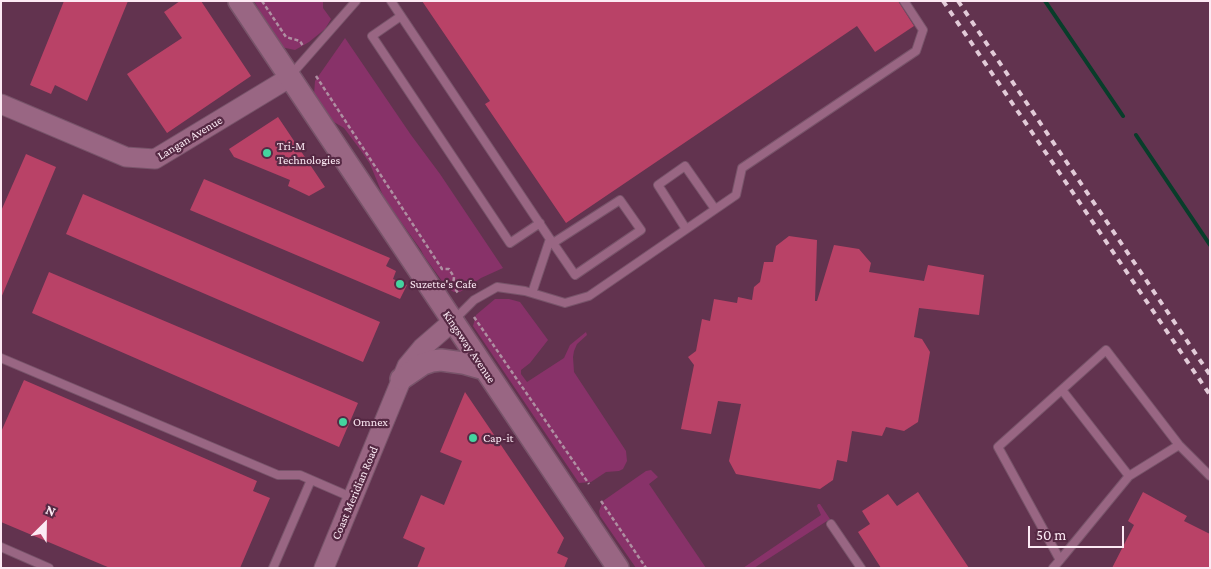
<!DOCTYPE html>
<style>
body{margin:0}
#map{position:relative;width:1211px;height:569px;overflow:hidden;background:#62334f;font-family:"Crimson Pro",serif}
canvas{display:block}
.frame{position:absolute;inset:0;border:2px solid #fceaf4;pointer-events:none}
.north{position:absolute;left:20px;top:499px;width:50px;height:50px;-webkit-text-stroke:4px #562944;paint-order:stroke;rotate:23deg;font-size:14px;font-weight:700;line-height:20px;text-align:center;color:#fceaf4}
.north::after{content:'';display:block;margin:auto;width:18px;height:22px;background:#fceaf4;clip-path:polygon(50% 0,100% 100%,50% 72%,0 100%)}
.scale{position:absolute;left:1028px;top:526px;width:96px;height:22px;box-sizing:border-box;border:2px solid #fceaf4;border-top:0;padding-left:6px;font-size:15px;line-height:18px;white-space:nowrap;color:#fceaf4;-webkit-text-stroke:4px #562944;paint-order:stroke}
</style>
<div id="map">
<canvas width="1211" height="569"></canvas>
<div class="frame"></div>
<div class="north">N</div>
<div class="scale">50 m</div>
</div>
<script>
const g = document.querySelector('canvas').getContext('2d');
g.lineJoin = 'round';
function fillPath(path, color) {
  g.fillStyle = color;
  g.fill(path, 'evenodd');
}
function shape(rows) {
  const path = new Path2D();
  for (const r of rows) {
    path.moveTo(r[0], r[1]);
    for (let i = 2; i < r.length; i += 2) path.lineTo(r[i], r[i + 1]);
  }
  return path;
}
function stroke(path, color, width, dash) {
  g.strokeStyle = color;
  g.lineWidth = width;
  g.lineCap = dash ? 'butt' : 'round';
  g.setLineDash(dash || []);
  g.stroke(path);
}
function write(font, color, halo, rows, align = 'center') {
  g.font = font + ' "Crimson Pro",serif';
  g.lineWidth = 4.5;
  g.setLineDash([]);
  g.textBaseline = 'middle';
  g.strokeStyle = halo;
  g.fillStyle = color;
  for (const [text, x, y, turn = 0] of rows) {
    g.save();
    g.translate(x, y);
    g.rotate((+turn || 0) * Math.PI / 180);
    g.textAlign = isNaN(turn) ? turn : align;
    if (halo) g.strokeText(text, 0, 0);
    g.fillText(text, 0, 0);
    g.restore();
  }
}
fillPath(shape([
 [254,1,323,1,323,8,331,19,325,29,309,42,295,50,281,47],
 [345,38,411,135,440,174,503,268,481,278,460,292,454,292,447,288,424,256,421,250,384,198,370,164,362,152,344,128,334,122,314,95,315,81],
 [495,299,509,299,520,302,548,340,530,363,521,370,521,374,527,382,564,358,570,345,586,332,587,335,577,344,574,351,573,357,574,372,626,451,627,461,623,469,619,471,606,472,591,482,579,483,473,326,476,315],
 [651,470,658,477,649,484,706,568,636,568,600,516,599,511,603,501,646,471],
 [818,504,820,504,830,519,754,568,743,568,821,515,817,506]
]), '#883269');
stroke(shape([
 [1045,1,1123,116],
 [1136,135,1210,245]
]), '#083d2a', 4);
fillPath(shape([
 [64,1,128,1,87,101,55,85,51,94,30,85],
 [180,1,201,1,251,76,167,133,127,74,182,38,164,12],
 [422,1,898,1,914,26,875,52,857,26,566,223,485,104,490,101],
 [278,117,325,187,309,196,288,186,290,180,234,157,229,149],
 [26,154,56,167,1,298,1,211],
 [204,179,390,258,386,266,396,271,393,279,407,285,400,299,190,210],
 [83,194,380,322,363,362,66,234],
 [789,236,817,240,815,301,817,301,834,245,859,249,871,263,869,272,924,281,928,265,984,275,979,315,919,308,914,337,922,339,930,352,918,422,904,431,886,427,882,436,852,431,847,462,837,460,833,480,820,489,736,474,729,461,741,404,718,401,711,434,681,429,694,365,688,357,696,351,702,319,710,321,714,299,737,303,738,297,752,300,754,287,760,282,764,262,773,262,776,246],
 [49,272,358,403,339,447,32,313],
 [24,380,257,481,253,491,270,498,240,568,110,568,1,522,1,432],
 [465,392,564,538,557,553,568,558,564,568,417,568,425,548,403,538,421,495,444,505,462,461,440,452],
 [918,492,969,568,881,568,858,532,870,524,862,511,888,494,897,506],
 [1143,492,1187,516,1184,521,1210,534,1210,568,1112,568,1134,525,1128,521]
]), '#b94267');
const service = shape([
 [391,1,550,239,532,293],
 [401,16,372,36,510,243,540,223],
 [290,76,356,1],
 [686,229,658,185,685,166,715,209],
 [550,239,553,243,575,275,641,230,620,200,553,243],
 [454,320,474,300,497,287,525,291,565,303,589,296,736,195,742,168,916,51,923,30,904,1],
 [1,358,278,475,300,475,353,498],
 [1062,390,1129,476],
 [831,524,861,568],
 [1,547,49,568],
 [1060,560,1129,476,1179,445],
 [273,568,311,480],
 [1053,568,1060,560,998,447,1106,350,1179,445,1210,476]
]);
const tertiary = shape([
 [1,104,126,157,155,159,289,78],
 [324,568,407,366,422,348,452,322]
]);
const secondary = shape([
 [239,1,618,568],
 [401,379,423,364,432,361,441,360,463,363,484,369]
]);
stroke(service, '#78546a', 10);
stroke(tertiary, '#78546a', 21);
stroke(secondary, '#78546a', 24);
stroke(shape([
 [262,1,286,37,300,41,303,46],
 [316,76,442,269,449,269,454,277,453,286,458,293],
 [474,317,589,484],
 [601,501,646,568]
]), '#af8fa2', 2.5, [4, 2.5]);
stroke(service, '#996683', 8);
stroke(tertiary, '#996683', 19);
stroke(secondary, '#996683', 21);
stroke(shape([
 [943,1,1210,395],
 [958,1,1210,375]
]), '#e2cbd8', 4, [6, 6]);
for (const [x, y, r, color] of [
 [267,153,5,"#44d49f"],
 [400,284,5,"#44d49f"],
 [343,422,5,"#44d49f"],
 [473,438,5,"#44d49f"]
]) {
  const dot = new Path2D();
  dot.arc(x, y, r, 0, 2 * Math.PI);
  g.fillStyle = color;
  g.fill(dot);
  stroke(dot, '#562944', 2);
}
write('12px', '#fceaf4', '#562944', [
 ["Langan Avenue",190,138,-31],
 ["Kingsway Avenue",469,347,56],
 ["Coast Meridian Road",355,493,-67]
]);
write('12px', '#fceaf4', '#562944', [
 ["Tri-M",277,146],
 ["Technologies",277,160],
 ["Suzette's Cafe",410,284],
 ["Omnex",353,422],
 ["Cap-it",483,438]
], 'left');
</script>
